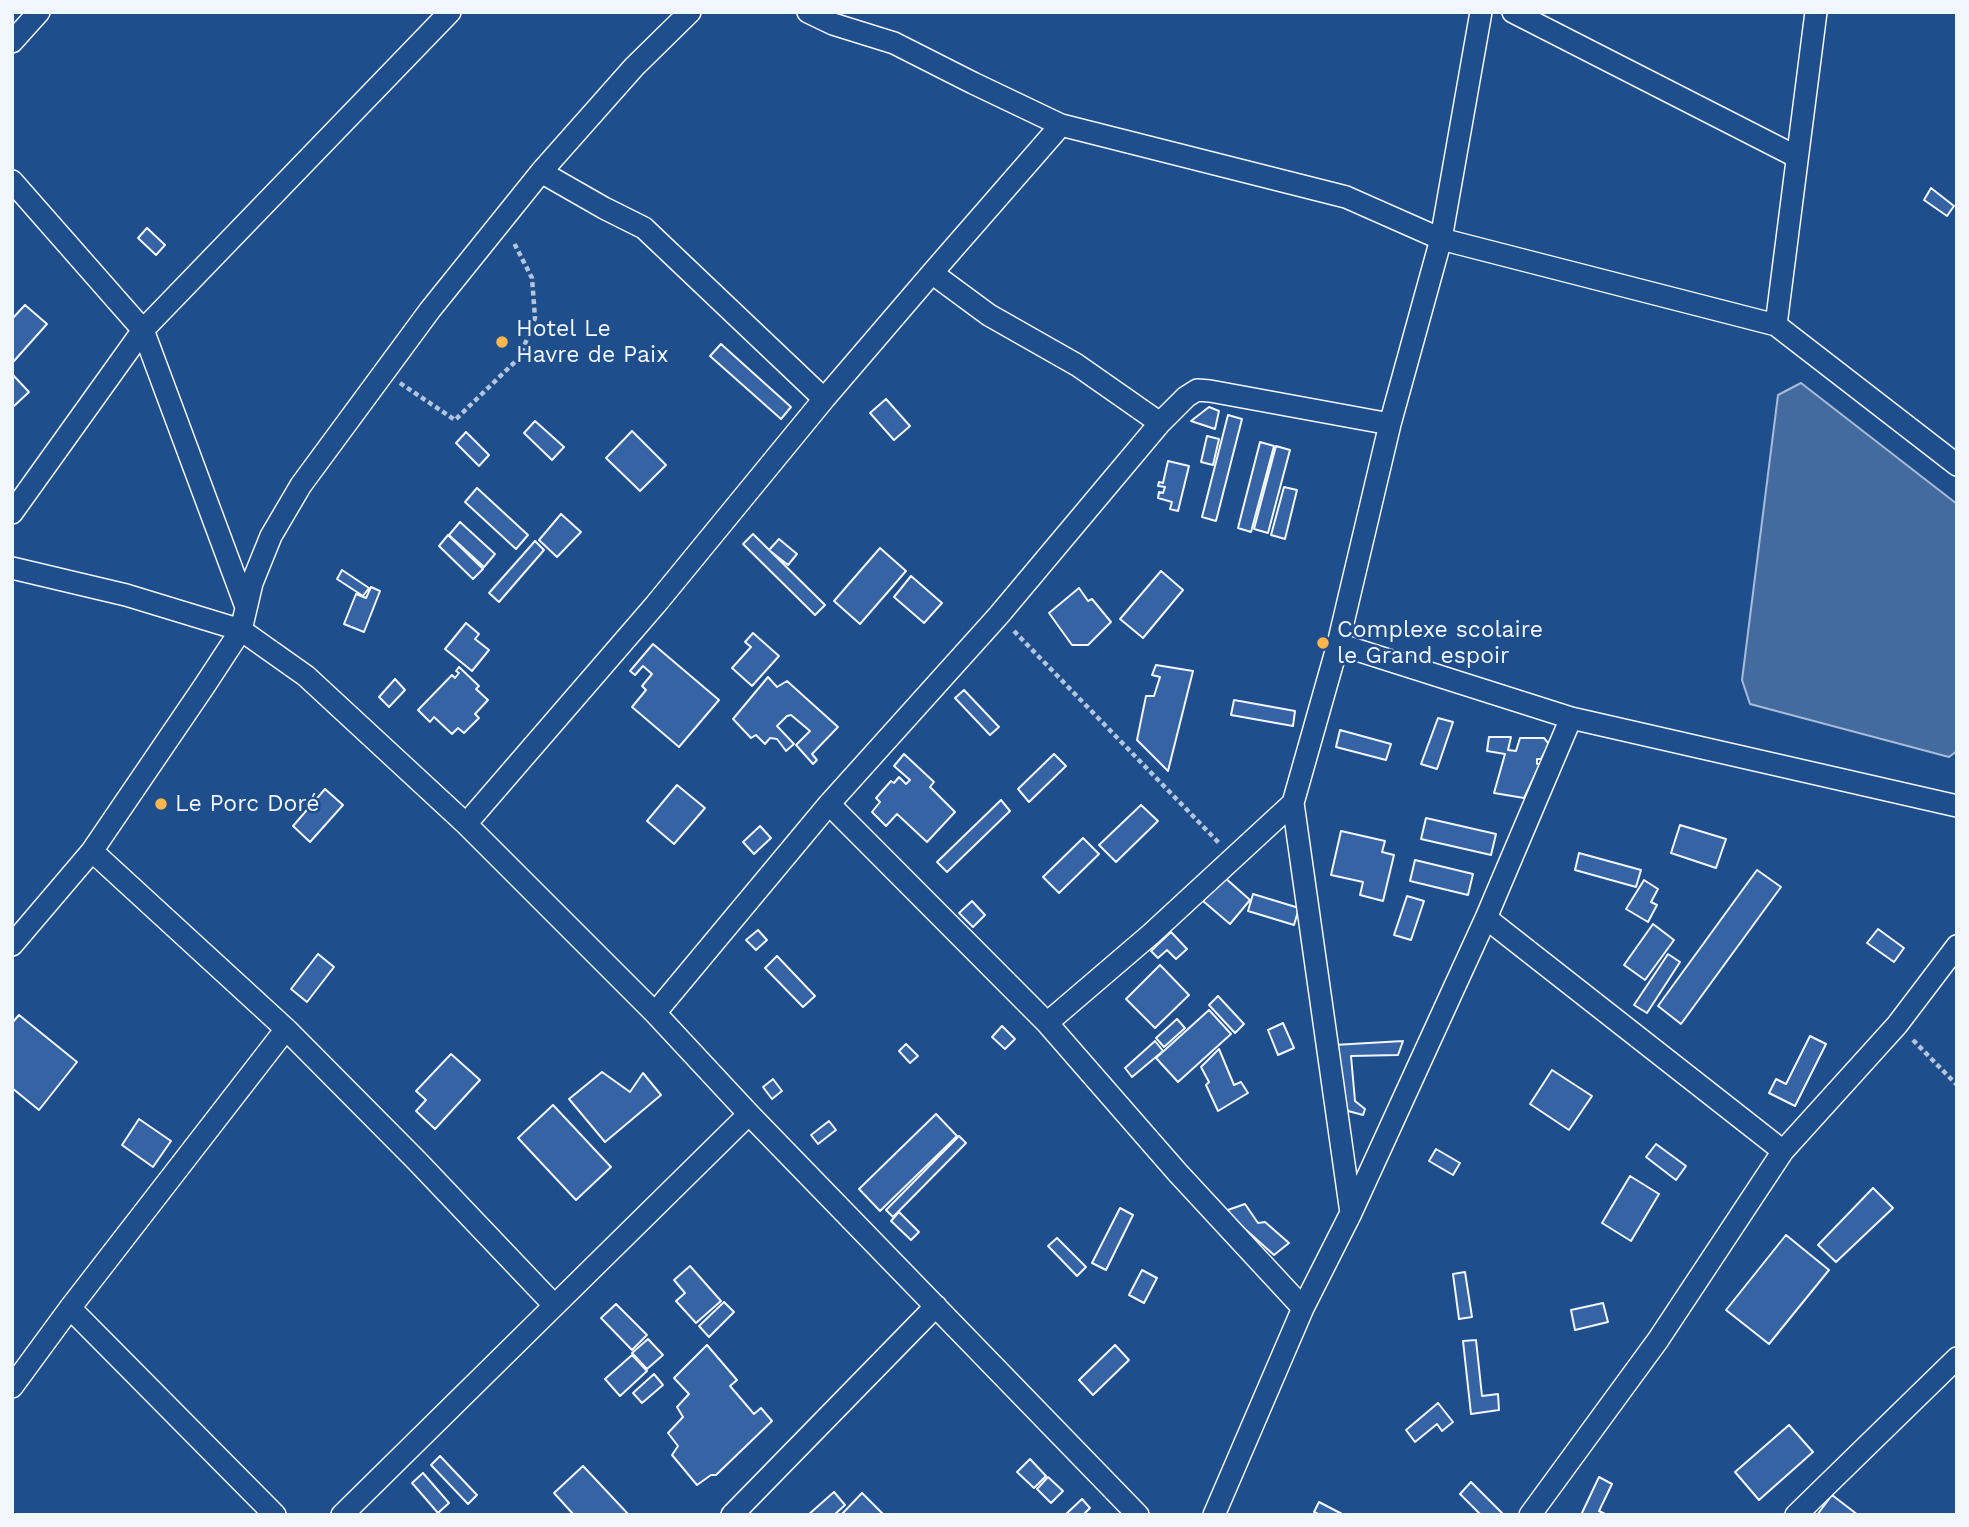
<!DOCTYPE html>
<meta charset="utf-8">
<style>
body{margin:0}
#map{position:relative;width:1969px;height:1527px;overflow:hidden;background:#1f4e8c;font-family:"Work Sans",sans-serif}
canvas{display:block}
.frame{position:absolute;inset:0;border:14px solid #f2f6ff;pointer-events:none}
</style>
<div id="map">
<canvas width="1969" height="1527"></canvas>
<div class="frame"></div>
</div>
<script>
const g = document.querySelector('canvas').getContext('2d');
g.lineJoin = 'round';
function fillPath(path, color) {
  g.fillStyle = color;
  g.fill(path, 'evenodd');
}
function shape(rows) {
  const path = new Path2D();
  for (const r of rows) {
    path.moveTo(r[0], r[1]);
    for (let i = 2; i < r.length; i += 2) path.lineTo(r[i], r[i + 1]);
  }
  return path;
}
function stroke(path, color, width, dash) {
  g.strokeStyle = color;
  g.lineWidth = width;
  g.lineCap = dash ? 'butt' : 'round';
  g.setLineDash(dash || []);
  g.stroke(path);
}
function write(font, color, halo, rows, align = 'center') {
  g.font = font + ' "Work Sans",sans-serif';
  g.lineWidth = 5;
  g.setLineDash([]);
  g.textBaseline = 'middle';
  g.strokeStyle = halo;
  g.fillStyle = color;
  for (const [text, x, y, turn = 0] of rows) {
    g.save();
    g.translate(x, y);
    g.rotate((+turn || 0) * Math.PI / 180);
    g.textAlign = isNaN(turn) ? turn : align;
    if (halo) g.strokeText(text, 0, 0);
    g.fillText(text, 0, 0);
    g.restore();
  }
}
const water = shape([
 [1801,383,1957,504,1957,751,1949,757,1750,704,1742,680,1778,395,1801,383]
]);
fillPath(water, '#446ba0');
stroke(water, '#a8bbd7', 2);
const building = shape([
 [1931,188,1954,206,1947,216,1924,200,1931,188],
 [147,228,165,245,156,255,138,238,147,228],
 [25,305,47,324,14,361,12,359,12,319,25,305],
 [721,344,791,407,781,419,710,356,721,344],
 [12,374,29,392,14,406,12,404,12,374],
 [886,399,910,426,894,440,870,413,886,399],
 [1209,407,1219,411,1215,429,1191,421,1209,407],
 [1228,415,1242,419,1216,521,1202,517,1228,415],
 [535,421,564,447,552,460,524,433,535,421],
 [632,431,666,465,640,491,606,458,632,431],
 [466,432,489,455,479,466,456,443,466,432],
 [1207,436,1219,439,1213,465,1201,462,1207,436],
 [1260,442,1274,446,1251,532,1238,528,1260,442],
 [1276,446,1290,450,1268,533,1254,529,1276,446],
 [1168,461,1189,466,1178,511,1170,509,1172,502,1158,498,1159,492,1163,493,1165,487,1158,486,1159,482,1163,483,1168,461],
 [1284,487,1297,490,1285,539,1271,535,1284,487],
 [477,488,528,535,516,549,465,502,477,488],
 [561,514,581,532,557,557,539,540,561,514],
 [460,522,495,554,484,567,449,535,460,522],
 [753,534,825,605,815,615,743,544,753,534],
 [448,535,483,569,473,579,439,546,448,535],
 [779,539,797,554,788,565,769,550,779,539],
 [535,541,544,550,499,602,489,593,535,541],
 [880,548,906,571,860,624,834,601,880,548],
 [342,570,369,588,363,596,337,579,342,570],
 [1161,571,1183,590,1143,638,1120,619,1161,571],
 [911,576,942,603,924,623,894,597,911,576],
 [371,587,380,591,364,632,344,624,356,594,366,598,371,587],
 [1079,588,1088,601,1092,599,1111,622,1088,645,1072,645,1049,613,1079,588],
 [466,623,479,634,475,639,489,650,472,671,445,649,466,623],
 [753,633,779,656,752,686,732,668,751,647,745,642,753,633],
 [653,644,719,700,679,747,632,707,646,690,642,686,652,674,643,666,635,675,630,671,653,644],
 [1156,665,1193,671,1168,771,1137,740,1146,696,1154,696,1160,677,1152,675,1156,665],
 [459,667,479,686,476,689,488,700,475,714,479,718,464,733,458,728,452,734,434,717,430,722,418,710,452,675,455,678,459,673,456,671,459,667],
 [768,677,777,687,787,681,838,727,812,754,817,760,813,764,796,745,810,731,791,715,787,716,777,726,794,744,786,751,777,739,770,738,765,744,756,735,751,738,733,719,768,677],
 [395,679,405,690,389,707,379,697,395,679],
 [964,690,999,727,990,735,955,698,964,690],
 [1234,700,1295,711,1293,726,1231,715,1234,700],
 [1438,718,1453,722,1437,769,1421,764,1438,718],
 [1340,730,1391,744,1386,760,1336,747,1340,730],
 [1489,737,1511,737,1508,750,1516,751,1520,738,1544,738,1549,744,1541,759,1537,759,1537,764,1540,764,1524,798,1494,793,1505,754,1487,751,1489,737],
 [904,754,934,782,930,787,955,812,927,842,897,814,886,826,872,812,880,802,876,798,891,781,894,783,899,777,906,784,910,780,894,766,904,754],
 [1054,754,1066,766,1029,802,1018,789,1054,754],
 [677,785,705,808,674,844,647,821,677,785],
 [325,789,343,805,310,842,293,826,325,789],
 [1001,800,1010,811,947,872,937,862,1001,800],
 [1141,805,1158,821,1116,862,1099,845,1141,805],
 [1426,818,1496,834,1491,855,1421,839,1426,818],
 [1680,825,1726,839,1716,868,1671,853,1680,825],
 [760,826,771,838,754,854,743,842,760,826],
 [1341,831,1385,841,1382,852,1394,855,1383,901,1360,895,1363,882,1331,875,1341,831],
 [1083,838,1099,854,1059,893,1043,877,1083,838],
 [1579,853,1641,870,1636,887,1575,870,1579,853],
 [1415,860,1473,874,1468,895,1410,881,1415,860],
 [1757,870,1781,887,1681,1024,1658,1006,1757,870],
 [1223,876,1250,900,1230,924,1203,901,1223,876],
 [1644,880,1658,889,1651,902,1657,905,1648,922,1626,909,1644,880],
 [1253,894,1299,908,1294,925,1248,911,1253,894],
 [1407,896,1424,901,1411,940,1394,935,1407,896],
 [972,901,985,915,973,927,959,913,972,901],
 [1653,924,1674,940,1645,980,1624,965,1653,924],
 [1878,929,1904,948,1894,962,1867,943,1878,929],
 [758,930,767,940,756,950,746,940,758,930],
 [1171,932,1187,949,1176,959,1167,950,1158,958,1151,951,1171,932],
 [318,954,334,967,307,1002,291,989,318,954],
 [1668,954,1680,962,1647,1013,1634,1005,1668,954],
 [777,956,815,996,803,1007,765,968,777,956],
 [1160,965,1189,995,1155,1028,1126,999,1160,965],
 [1218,996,1244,1024,1235,1033,1209,1005,1218,996],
 [1209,1010,1231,1034,1178,1082,1156,1058,1209,1010],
 [19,1015,77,1062,39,1110,12,1088,12,1023,19,1015],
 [1177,1019,1185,1028,1164,1047,1156,1038,1177,1019],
 [1283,1023,1294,1048,1278,1055,1268,1030,1283,1023],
 [1002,1026,1015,1039,1005,1049,992,1037,1002,1026],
 [1810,1036,1826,1044,1795,1106,1769,1093,1776,1079,1786,1084,1810,1036],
 [1155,1041,1163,1051,1132,1077,1125,1068,1155,1041],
 [1403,1041,1398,1055,1351,1056,1355,1101,1365,1109,1363,1115,1348,1111,1342,1098,1334,1045,1403,1041],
 [906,1044,918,1056,910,1063,899,1051,906,1044],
 [1219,1049,1234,1085,1241,1082,1248,1093,1218,1111,1206,1085,1209,1082,1201,1067,1219,1049],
 [451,1054,480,1080,435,1129,416,1111,426,1100,416,1091,451,1054],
 [1552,1070,1592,1096,1569,1130,1530,1104,1552,1070],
 [602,1072,630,1092,643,1073,661,1095,605,1142,569,1099,602,1072],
 [773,1079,782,1091,772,1099,763,1087,773,1079],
 [553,1105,611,1167,576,1200,518,1138,553,1105],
 [936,1114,957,1136,880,1211,859,1189,936,1114],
 [139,1119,171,1141,153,1167,122,1145,139,1119],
 [829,1121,836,1130,818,1144,811,1135,829,1121],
 [959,1136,966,1143,893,1217,886,1210,959,1136],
 [1656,1144,1686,1166,1676,1180,1646,1157,1656,1144],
 [1436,1149,1460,1163,1453,1175,1429,1161,1436,1149],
 [1630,1176,1659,1194,1631,1241,1602,1223,1630,1176],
 [1873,1188,1893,1208,1836,1262,1818,1245,1873,1188],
 [1245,1204,1258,1223,1265,1222,1289,1243,1274,1255,1225,1211,1245,1204],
 [1120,1208,1133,1215,1106,1270,1092,1263,1120,1208],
 [899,1212,919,1232,911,1240,891,1221,899,1212],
 [1786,1235,1829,1270,1769,1344,1726,1310,1786,1235],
 [1057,1238,1086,1267,1077,1276,1048,1246,1057,1238],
 [690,1266,721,1301,696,1323,676,1301,685,1293,674,1280,690,1266],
 [1142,1270,1157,1278,1144,1303,1129,1295,1142,1270],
 [1465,1272,1472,1317,1459,1319,1453,1274,1465,1272],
 [724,1302,734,1312,709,1337,699,1326,724,1302],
 [1603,1303,1608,1322,1575,1330,1571,1310,1603,1303],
 [616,1304,647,1335,632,1350,601,1318,616,1304],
 [648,1339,663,1355,647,1369,632,1353,648,1339],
 [1476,1340,1482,1396,1498,1394,1499,1410,1471,1414,1463,1341,1476,1340],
 [707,1345,737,1380,730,1386,754,1414,761,1408,772,1421,716,1475,711,1475,697,1485,672,1455,678,1446,668,1433,683,1417,677,1407,689,1394,674,1378,707,1345],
 [1115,1345,1129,1360,1093,1395,1079,1380,1115,1345],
 [632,1355,647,1371,620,1396,605,1379,632,1355],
 [654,1374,663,1385,642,1403,633,1393,654,1374],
 [1438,1403,1453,1422,1442,1431,1437,1424,1415,1442,1406,1430,1438,1403],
 [1789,1425,1813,1452,1759,1500,1735,1472,1789,1425],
 [440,1456,477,1495,468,1504,431,1465,440,1456],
 [1030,1459,1046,1476,1034,1488,1017,1472,1030,1459],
 [583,1466,629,1515,574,1515,554,1493,583,1466],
 [423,1473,449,1503,438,1513,412,1483,423,1473],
 [1048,1477,1063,1491,1051,1503,1037,1489,1048,1477],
 [1599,1477,1612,1484,1599,1511,1607,1515,1581,1515,1599,1477],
 [1471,1482,1502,1513,1500,1515,1481,1515,1460,1494,1471,1482],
 [834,1492,845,1505,834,1515,808,1515,834,1492],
 [862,1493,884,1515,841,1515,862,1493],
 [1832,1495,1858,1515,1817,1515,1832,1495],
 [1082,1499,1090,1508,1083,1515,1065,1515,1082,1499],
 [1319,1502,1344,1515,1320,1515,1314,1512,1319,1502]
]);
fillPath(building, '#3563a3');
stroke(building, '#f2f6ff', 2);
const minor = shape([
 [808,12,833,24,894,43,973,83,1061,125,1346,197,1441,239,1776,325,1957,465],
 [1513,12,1797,157],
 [12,42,39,12],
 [541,172,604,208,644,228,824,399],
 [12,181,143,330,246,607],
 [932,273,989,315,1077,365,1160,423],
 [1776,325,1816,12],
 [12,513,143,330,450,12],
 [12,568,126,595,241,630,306,676,466,824,655,1013,749,1114,1138,1515],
 [1338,644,1571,718,1957,806],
 [1293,803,1351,1213],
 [829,804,1047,1023,1177,1172,1303,1308],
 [466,824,656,604,824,399,932,273,1061,125],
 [92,851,286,1029,417,1161,554,1305],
 [1486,918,1783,1151],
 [12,945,92,851,205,685,241,630,252,583,271,536,301,485,430,310,541,172,634,67,690,12],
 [655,1013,829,804,999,615,1160,423,1186,397,1197,390,1210,391,1390,424],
 [1047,1023,1151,934,1293,803,1338,644,1390,424,1441,239,1481,12],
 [70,1308,275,1515],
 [12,1387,70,1308,286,1029],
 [342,1515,749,1114],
 [732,1515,936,1306],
 [1214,1515,1303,1308,1351,1213,1486,918,1571,718],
 [1530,1515,1658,1340,1783,1151,1897,1025,1957,946],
 [1796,1515,1957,1358]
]);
stroke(minor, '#f2f6ff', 24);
stroke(shape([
 [400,383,455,420,520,357,535,318,532,278,513,241],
 [1014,631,1220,844],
 [1913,1040,1957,1085]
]), '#b3c4dc', 4.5, [5, 3.5]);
stroke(minor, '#1f4e8c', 21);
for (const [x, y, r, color] of [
 [502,342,7,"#ffb74d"],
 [1323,643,7,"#ffb74d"],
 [161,804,7,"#ffb74d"]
]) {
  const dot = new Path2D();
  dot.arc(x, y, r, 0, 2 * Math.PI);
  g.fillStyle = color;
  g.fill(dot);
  stroke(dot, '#1f4e8c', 2.5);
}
write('23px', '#f2f6ff', '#1f4e8c', [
 ["Hotel Le",516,329],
 ["Havre de Paix",516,355],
 ["Complexe scolaire",1337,630],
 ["le Grand espoir",1337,656],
 ["Le Porc Doré",175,804]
], 'left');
</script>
